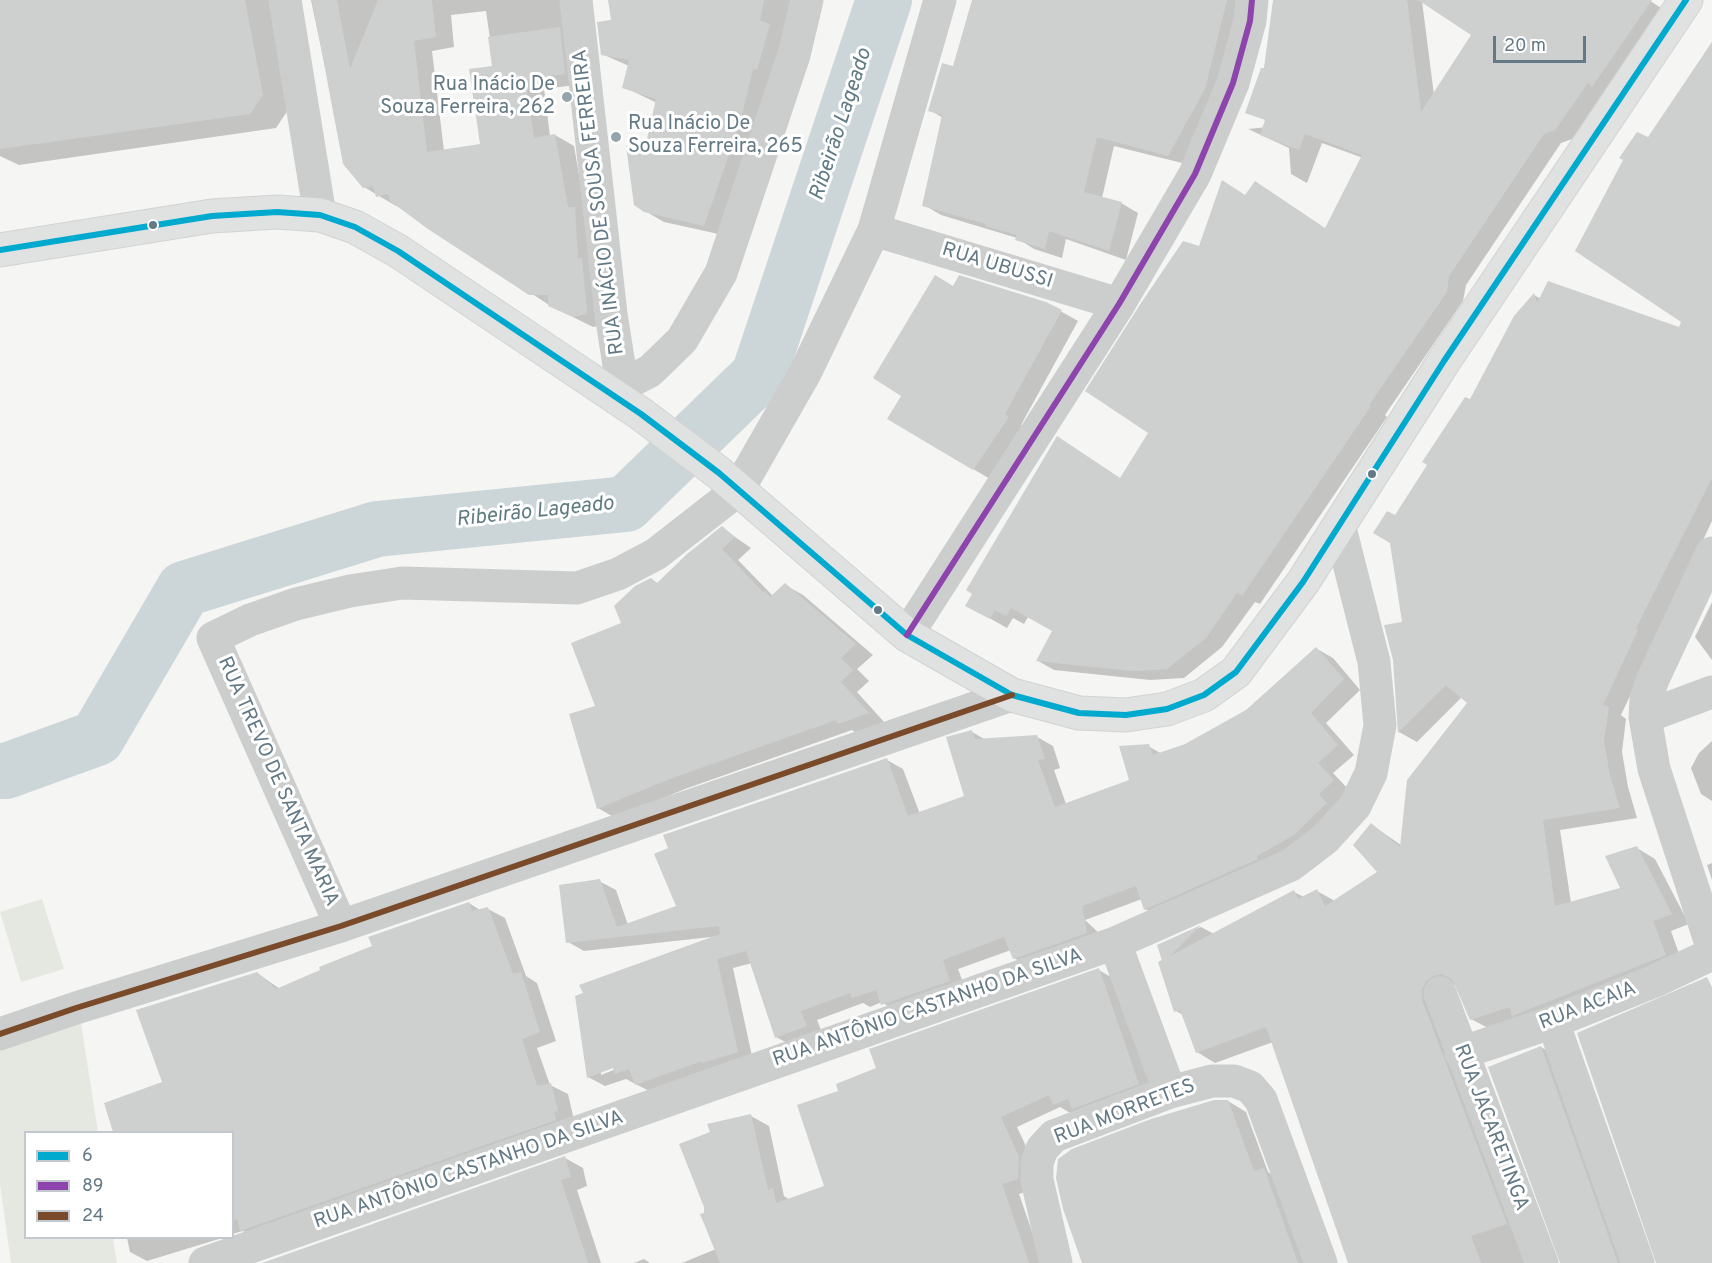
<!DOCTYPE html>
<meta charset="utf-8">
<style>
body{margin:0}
#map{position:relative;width:1712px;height:1263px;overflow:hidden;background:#f5f5f3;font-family:Overpass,sans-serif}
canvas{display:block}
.legend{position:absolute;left:24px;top:1131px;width:210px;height:108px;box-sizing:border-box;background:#fff;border:2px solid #c1c9ce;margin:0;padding:8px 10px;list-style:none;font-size:18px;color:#637985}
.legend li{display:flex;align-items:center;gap:12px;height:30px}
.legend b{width:30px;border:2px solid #c1c9ce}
.scale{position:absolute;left:1493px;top:36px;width:93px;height:27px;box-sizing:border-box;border:3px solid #637985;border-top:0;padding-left:8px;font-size:18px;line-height:21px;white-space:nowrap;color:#637985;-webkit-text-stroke:4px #fff;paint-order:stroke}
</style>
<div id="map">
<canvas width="1712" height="1263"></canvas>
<ul class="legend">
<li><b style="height:8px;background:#00a9ce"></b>6</li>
<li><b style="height:8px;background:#8e44ad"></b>89</li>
<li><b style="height:8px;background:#7a4b2a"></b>24</li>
</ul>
<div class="scale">20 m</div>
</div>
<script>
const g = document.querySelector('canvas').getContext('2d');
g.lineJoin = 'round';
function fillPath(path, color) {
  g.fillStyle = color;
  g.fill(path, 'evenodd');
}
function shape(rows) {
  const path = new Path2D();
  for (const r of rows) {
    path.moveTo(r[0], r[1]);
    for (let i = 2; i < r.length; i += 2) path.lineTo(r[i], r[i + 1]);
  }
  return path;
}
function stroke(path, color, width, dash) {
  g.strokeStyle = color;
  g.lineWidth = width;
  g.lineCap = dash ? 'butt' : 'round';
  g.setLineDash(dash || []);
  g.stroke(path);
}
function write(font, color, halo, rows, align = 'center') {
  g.font = font + ' Overpass,sans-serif';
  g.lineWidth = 6;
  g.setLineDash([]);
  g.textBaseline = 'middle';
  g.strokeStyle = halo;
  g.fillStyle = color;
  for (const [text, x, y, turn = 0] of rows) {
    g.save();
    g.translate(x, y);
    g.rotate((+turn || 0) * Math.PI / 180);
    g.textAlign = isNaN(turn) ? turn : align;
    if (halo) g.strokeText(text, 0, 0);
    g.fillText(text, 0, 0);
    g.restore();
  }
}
fillPath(shape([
 [42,899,64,969,21,982,0,912],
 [81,1023,98,1132,26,1132,26,1238,113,1238,117,1263,11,1263,0,1184,0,1049]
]), '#e5e8e1');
fillPath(shape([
 [0,0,277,0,288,110,276,128,19,165,0,156],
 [311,0,568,0,583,84,544,89,550,136,555,135,574,146,605,324,593,327,549,305,399,206,396,206,364,187,346,166],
 [486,11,494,67,481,145,444,151,432,51,454,47,451,15],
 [610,0,796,0,723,235,664,222,645,211,646,150,657,103,624,87,629,66,602,54,612,21],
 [976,0,1241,0,1238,41,1186,164,1114,146,1102,198,1121,203,1138,213,1126,260,1066,239,1062,258,1034,249,1017,238,941,215,924,205,943,118,930,110,954,67],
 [1279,0,1649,0,1667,12,1572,139,1561,143,1466,285,1463,301,1385,415,1387,417,1260,604,1255,602,1222,647,1184,678,1150,680,1054,670,1038,661,1054,631,1028,617,1024,624,1013,618,1007,628,984,615,1058,438,1121,479,1150,433,1200,248,1247,196,1326,229,1363,158,1322,143,1307,183,1291,174,1289,148,1248,129,1287,125],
 [1422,1,1473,35,1434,95],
 [1712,42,1712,521,1621,715,1626,719,1622,752,1628,787,1637,818,1560,830,1571,903,1622,889,1637,848,1655,859,1689,924,1671,931,1683,965,1490,1029,1471,1019,1458,985,1453,985,1535,1263,1349,1263,1273,1042,1215,1063,1197,1052,1183,1015,1176,1011,1158,946,1201,927,1214,934,1294,892,1304,897,1317,891,1335,901,1379,872,1372,825,1401,845,1469,703,1462,697,1417,742,1399,732,1394,660,1404,623,1395,517,1471,401,1534,295,1541,299,1680,329,1683,322,1648,139],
 [954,288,1046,303,1078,321,1021,425,1025,428,990,479,889,419,903,395],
 [722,528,751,548,738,560,773,596,785,585,803,595,873,655,857,669,869,681,857,692,885,723,856,733,852,730,685,789,615,818,598,808,597,707,622,624,651,579,659,584],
 [1712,602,1712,660,1695,637],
 [1317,649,1333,658,1360,690,1326,723,1354,755,1333,773,1350,791,1311,844,1162,918,1145,909,1142,899,1085,920,1100,934,1031,968,1014,958,1011,950,958,969,966,990,899,1014,882,1002,870,1007,863,1003,817,1020,823,1035,793,1046,776,1037,752,963,733,968,753,1061,653,1093,626,1079,605,1086,588,1077,711,937,584,951,568,942,599,881,616,890,628,925,678,907,887,760,903,769,920,814,966,797,972,732,986,740,1037,737,1053,746,1060,768,1054,770,1066,804,1131,781,1148,746,1162,754,1186,745,1247,711],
 [620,1064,621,1067,601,1075,601,1071],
 [1712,741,1712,801,1701,794,1691,768,1699,753],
 [1712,863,1712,880,1707,865],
 [469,903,480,910,488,909,505,918,526,976,537,983,556,1041,537,1048,550,1085,568,1094,574,1120,258,1239,243,1231,232,1234,232,1132,115,1132,106,1104,164,1083,257,973,280,989],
 [1099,970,1116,980,1156,1093,1072,1114,1060,1107,1017,1127,1036,1168,1035,1189,1019,1194,1036,1243,1050,1263,682,1263,716,1249,705,1214,751,1116,769,1126,784,1196,790,1200,826,1187,840,1092,878,1069],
 [1541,1047,1559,1058,1632,1263,1562,1263],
 [1228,1101,1246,1112,1268,1172,1282,1180,1312,1263,1084,1263],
 [565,1158,583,1168,587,1186,577,1190,601,1263,266,1263],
 [127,1238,222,1238,147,1261,130,1252],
 [644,1259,650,1263,634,1263]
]), '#0003');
stroke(shape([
 [0,771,6,771,97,738,184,589,377,529,626,504,759,375,884,0]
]), '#ccd6d8', 56);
fillPath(shape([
 [0,0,245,0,263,95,250,114,0,149],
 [312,0,337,0,350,69,378,0,432,0,436,37,414,41,427,152,480,144,469,69,492,66,488,37,560,27,565,74,525,79,534,138,555,134,568,207,575,207,578,258,582,258,587,314,573,317,548,306,548,295,529,295,428,229,390,201,388,194,376,197,373,186,363,188,343,164],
 [608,0,764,0,760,21,770,24,765,42,757,70,753,69,740,123,704,226,644,212,634,205,626,146,645,148,656,99,622,88,629,60,601,55,597,22,611,20],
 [972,0,1227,0,1205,89,1168,156,1097,137,1084,192,1122,202,1109,251,1049,231,1045,249,1015,240,1017,235,985,226,986,224,922,206,942,115,928,111,942,63,953,66],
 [1273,0,1407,0,1421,112,1471,35,1418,0,1652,0,1592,87,1588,83,1555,130,1544,134,1449,276,1447,292,1369,405,1371,406,1242,596,1237,593,1206,638,1167,669,1132,671,1036,661,1052,631,1011,608,1006,616,995,610,990,619,965,606,972,594,966,590,1057,436,1120,478,1148,433,1085,391,1141,303,1183,241,1199,246,1222,180,1245,195,1255,181,1325,228,1362,155,1305,134,1299,150,1260,135,1265,120,1245,113,1261,68,1264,68],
 [1712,42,1712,478,1636,628,1638,630,1603,705,1609,707,1604,741,1610,776,1620,808,1543,820,1555,906,1620,888,1605,856,1637,846,1672,914,1653,921,1666,955,1512,1016,1510,1007,1470,1020,1452,979,1442,974,1433,976,1426,981,1422,989,1422,1000,1507,1224,1471,1236,1481,1263,1348,1263,1266,1027,1196,1053,1180,1010,1174,1012,1158,962,1162,960,1157,945,1201,925,1170,956,1294,890,1298,899,1317,889,1325,906,1377,872,1353,845,1371,823,1400,847,1407,780,1467,703,1446,685,1398,733,1393,660,1384,625,1402,622,1390,543,1373,533,1387,511,1395,515,1427,465,1422,462,1465,397,1470,399,1514,316,1534,293,1537,303,1548,281,1679,327,1681,322,1575,251,1623,160,1619,158,1637,132,1648,137],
 [935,275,953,286,959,275,1046,302,1062,310,1005,414,1009,417,973,470,887,419,901,396,873,378],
 [722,526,735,537,722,549,763,592,765,591,770,597,785,583,856,644,841,658,853,670,841,682,869,713,838,724,836,720,667,780,597,809,569,714,595,706,571,643,621,623,614,606,635,586,651,578,657,583,687,554],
 [1316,647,1344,679,1311,713,1338,745,1318,763,1334,780,1319,794,1327,803,1294,835,1257,856,1258,859,1144,910,1136,886,1082,906,1087,933,1013,959,1004,937,943,960,950,981,881,1005,876,990,852,998,850,993,801,1011,807,1026,775,1038,746,951,717,959,738,1052,702,1063,702,1061,635,1085,629,1069,615,1074,613,1068,587,1078,575,996,583,993,579,985,720,934,719,926,566,943,559,885,600,879,617,927,676,906,654,854,668,848,663,835,887,758,908,816,964,796,946,737,972,730,975,739,1037,735,1045,759,1038,760,1055,807,1129,780,1119,746,1149,744,1153,755,1185,744,1246,710],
 [469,902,472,911,488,907,513,974,521,972,540,1032,522,1039,537,1086,551,1083,558,1111,554,1112,556,1120,240,1231,237,1219,232,1220,232,1132,113,1132,104,1103,162,1082,136,1010,257,972,276,989,320,970,319,967,372,946,368,937],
 [1099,968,1139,1084,1072,1109,1068,1099,1053,1105,1049,1095,1001,1117,1019,1157,1018,1179,1002,1184,1029,1263,720,1263,700,1214,704,1213,704,1207,679,1144,710,1132,707,1124,751,1114,768,1190,773,1188,776,1203,824,1186,797,1105,838,1091,836,1084,876,1068,869,1049],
 [1707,977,1712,987,1712,1263,1656,1263,1577,1033],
 [1541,1046,1618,1263,1560,1263,1488,1067],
 [1214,1100,1228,1100,1254,1171,1264,1168,1298,1263,1082,1263,1063,1209,1056,1178,1058,1159,1072,1149,1151,1119],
 [565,1156,571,1177,561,1180,588,1263,262,1263]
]), '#ced0cf');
const major = shape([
 [0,250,212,216,277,212,320,215,355,227,398,251,641,414,719,473,907,635,1012,695,1079,713,1126,715,1167,709,1204,695,1236,672,1303,582,1444,361,1686,0]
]);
stroke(major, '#d2d3d2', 35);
stroke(shape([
 [285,0,320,215],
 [576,0,611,314,625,403],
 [874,230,1119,304],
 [623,385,650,371,682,340,721,273,794,55,807,0],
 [1712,553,1653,679,1646,700,1645,717,1654,769,1712,947],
 [907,635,1119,304,1195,174,1233,83,1250,21,1252,0],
 [1645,717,1712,692],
 [341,926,213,638,250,620,296,604,350,591,402,583,577,588,618,574,656,554,738,490,805,373,874,230,940,0],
 [1115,943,1170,1092],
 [1440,993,1542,1263],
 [1553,1022,1638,1263],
 [0,1034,76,1008,341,926,1012,695],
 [1461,1053,1553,1022,1655,981,1712,954],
 [205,1263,1115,943,1291,865,1325,839,1355,806,1371,773,1380,725,1374,662,1340,528],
 [1056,1263,1037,1180,1037,1163,1042,1149,1054,1136,1170,1092,1212,1081,1234,1081,1250,1087,1261,1100,1321,1263]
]), '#cccece', 33);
stroke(major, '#e0e1e1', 33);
stroke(shape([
 [0,250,212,216,277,212,320,215,355,227,398,251,641,414,719,473,907,635,1012,695,1079,713,1126,715,1167,709,1204,695,1236,672,1303,582,1444,361,1686,0]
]), '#00a9ce', 6);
stroke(shape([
 [907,635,1119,304,1195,174,1233,83,1250,21,1252,0]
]), '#8e44ad', 6);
stroke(shape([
 [0,1034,76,1008,341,926,1012,695]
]), '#7a4b2a', 6);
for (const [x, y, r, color] of [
 [567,97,6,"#96a4ac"],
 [616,137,6,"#96a4ac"],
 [153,225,5,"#637985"],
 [1372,474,5,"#637985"],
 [878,610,5,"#637985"]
]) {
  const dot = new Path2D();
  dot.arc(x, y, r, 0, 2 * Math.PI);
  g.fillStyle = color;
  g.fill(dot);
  stroke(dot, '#fff', 2);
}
write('20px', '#637985', '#fff', [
 ["Rua Inácio De",555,86],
 ["Souza Ferreira, 262",555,109],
 ["Rua Inácio De",628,125,"left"],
 ["Souza Ferreira, 265",628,148,"left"]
], 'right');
write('20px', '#637985', '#fff', [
 ["RUA INÁCIO DE SOUSA FERREIRA",600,202,-97],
 ["RUA UBUSSI",997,267,17],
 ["RUA TREVO DE SANTA MARIA",277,782,66],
 ["RUA ACAIA",1588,1007,-21],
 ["RUA ANTÔNIO CASTANHO DA SILVA",928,1009,-19],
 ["RUA MORRETES",1125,1113,-21],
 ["RUA JACARETINGA",1490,1128,69],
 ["RUA ANTÔNIO CASTANHO DA SILVA",469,1171,-19]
]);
write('italic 21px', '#5f7b82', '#fff', [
 ["Ribeirão Lageado",842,125,-72],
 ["Ribeirão Lageado",535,513,-6]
]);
</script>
